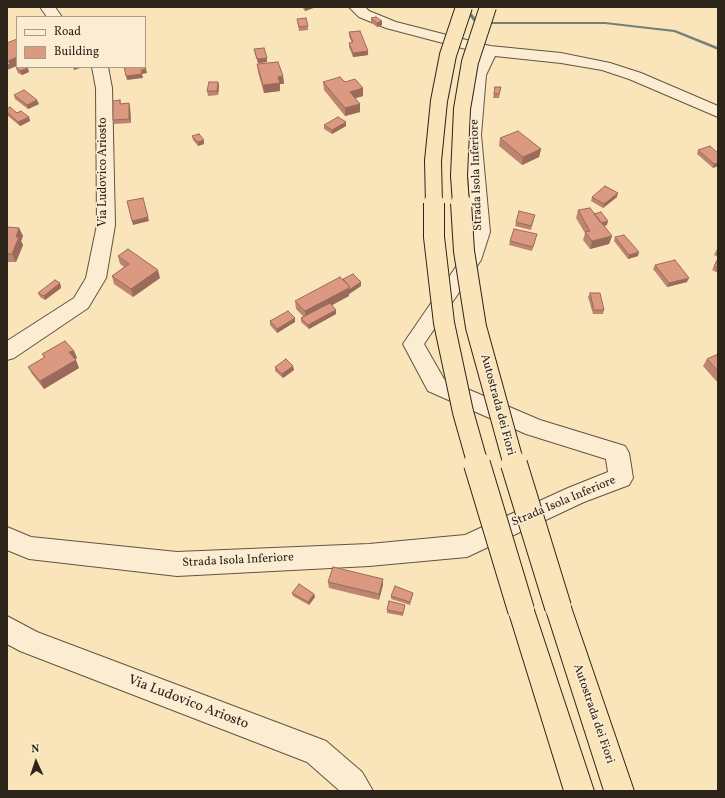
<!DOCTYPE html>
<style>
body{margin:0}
#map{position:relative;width:725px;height:798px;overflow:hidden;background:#fae4ba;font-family:Vollkorn,serif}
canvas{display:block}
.frame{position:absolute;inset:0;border:8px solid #2d251a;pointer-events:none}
.legend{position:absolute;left:16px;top:16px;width:130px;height:52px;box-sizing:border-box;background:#fcedd2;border:1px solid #a99d88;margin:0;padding:5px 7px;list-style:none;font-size:12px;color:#2d251a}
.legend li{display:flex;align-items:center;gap:8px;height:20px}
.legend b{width:20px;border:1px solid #a99d88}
.north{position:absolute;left:16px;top:742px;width:40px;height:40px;-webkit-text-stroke:3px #fcedd2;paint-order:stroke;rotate:357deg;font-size:11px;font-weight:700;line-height:16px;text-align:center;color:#2d251a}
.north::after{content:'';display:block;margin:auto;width:14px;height:18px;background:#2d251a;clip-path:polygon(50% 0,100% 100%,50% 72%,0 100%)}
</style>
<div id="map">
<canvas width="725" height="798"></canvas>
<div class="frame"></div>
<ul class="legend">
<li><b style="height:5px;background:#fcedd2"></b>Road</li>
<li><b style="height:11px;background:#dc9982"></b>Building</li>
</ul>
<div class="north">N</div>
</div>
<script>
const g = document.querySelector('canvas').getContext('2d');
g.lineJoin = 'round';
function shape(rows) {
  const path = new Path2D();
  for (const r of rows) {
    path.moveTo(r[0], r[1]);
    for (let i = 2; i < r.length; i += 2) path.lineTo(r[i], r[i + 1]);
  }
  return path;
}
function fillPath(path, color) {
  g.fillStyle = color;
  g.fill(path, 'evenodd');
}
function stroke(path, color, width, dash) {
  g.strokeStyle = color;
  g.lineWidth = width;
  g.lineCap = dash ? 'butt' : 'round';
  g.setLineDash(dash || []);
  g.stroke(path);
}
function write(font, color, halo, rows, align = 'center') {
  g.font = font + ' Vollkorn,serif';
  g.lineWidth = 3;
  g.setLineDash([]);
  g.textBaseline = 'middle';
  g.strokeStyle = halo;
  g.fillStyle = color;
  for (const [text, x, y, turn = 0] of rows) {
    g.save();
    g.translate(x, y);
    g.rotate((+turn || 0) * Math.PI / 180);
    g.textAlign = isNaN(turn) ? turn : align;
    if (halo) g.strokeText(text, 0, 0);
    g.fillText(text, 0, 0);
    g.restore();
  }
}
fillPath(shape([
 [462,7,466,7,479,22,605,22,675,30,718,47,718,50,674,32,605,24,476,24,462,7]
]), '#73807a');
const minor = shape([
 [40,7,55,7,62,17,47,17,40,7],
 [349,7,365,7,369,11,396,22,490,46,561,53,610,63,641,73,718,106,718,117,629,79,602,70,561,63,495,56,486,75,481,135,490,232,481,260,424,344,444,379,540,420,625,446,629,453,633,478,629,485,584,502,467,557,369,566,177,576,29,559,7,550,7,527,31,537,177,552,369,544,465,535,568,488,608,472,606,459,526,434,428,391,403,344,462,258,472,232,465,135,470,75,481,53,386,28,359,17,349,7],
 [92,67,108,67,112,88,115,225,106,278,88,308,14,358,7,360,7,341,74,298,86,278,97,225,96,88,92,67],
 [7,616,37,632,326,741,362,772,373,791,340,791,307,762,20,651,7,644,7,616]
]);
const highway = shape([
 [558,595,567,598,571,607,634,791,604,791,545,607,549,598,558,595],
 [521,598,530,601,534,610,594,791,564,791,508,610,512,601,521,598]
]);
stroke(minor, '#605542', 2);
stroke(highway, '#2d251a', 2);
fillPath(minor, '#fcedd2');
fillPath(highway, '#fae4ba');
const highwayBridgeFar2 = shape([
 [434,204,433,161,439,101,448,55,464,7],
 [461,204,459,176,462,109,470,62,488,7]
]);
const highwayBridgeFar1 = shape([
 [434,203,434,237,444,323,463,412,478,465],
 [461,203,464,251,476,327,514,465]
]);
const highwayBridge = shape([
 [477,464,521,610],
 [514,464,558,607]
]);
stroke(highwayBridgeFar2, '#2d251a', 18, []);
stroke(highwayBridgeFar1, '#2d251a', 22, []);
stroke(highwayBridge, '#2d251a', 28, []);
stroke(highwayBridgeFar2, '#fae4ba', 16);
stroke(highwayBridgeFar1, '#fae4ba', 20);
stroke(highwayBridge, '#fae4ba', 26);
fillPath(shape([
 [302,7,316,7,305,11],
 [371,18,382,25,377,27,371,22],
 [297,19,308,26,308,30,299,31],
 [349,32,368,55,353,57,349,47,349,43,352,43,349,36],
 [254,49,267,58,267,62,258,63,255,54],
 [257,64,283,76,284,84,280,84,280,91,264,93,258,72],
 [16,68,29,72,22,75,18,73],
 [218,82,219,86,218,95,208,96,207,91],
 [323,82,345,82,363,96,355,98,360,104,360,112,345,116,324,90],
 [495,87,501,87,499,98,493,98],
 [14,95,39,104,28,109,15,99],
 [120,100,121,104,129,103,130,107,131,123,114,124,113,120],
 [7,109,29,117,30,121,20,126,7,115],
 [346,122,346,126,332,134,324,129,324,125],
 [192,136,204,140,204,144,198,146,193,140],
 [500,138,541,149,539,157,522,165,499,146],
 [698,150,718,153,718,166,713,168,697,154],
 [592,197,617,197,603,208,591,201],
 [578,210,594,214,607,225,604,226,612,236,609,244,590,249,583,240,585,233,576,218],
 [534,219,531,230,515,226,516,222],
 [7,227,19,228,23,236,21,241,23,245,16,262,7,262],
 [537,234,532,251,509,245,510,241],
 [615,237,638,256,628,259,614,241],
 [718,247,718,273,712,270,715,264,715,263,718,257,714,255],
 [118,256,160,278,133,297,114,284,112,276,124,267,120,264],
 [655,265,687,282,667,287,653,269],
 [343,279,361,286,349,294,349,296,332,305,336,314,309,329,301,322,301,318,303,316,296,309,295,301],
 [60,283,61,288,45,300,40,297,38,293],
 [590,293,604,310,603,314,593,314,588,297],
 [295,318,295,322,277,333,270,325,270,321],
 [74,351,77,358,75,359,79,368,44,389,32,374,28,367,44,358,42,354],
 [718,354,718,383,703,366,707,359],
 [275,367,294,370,283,378,275,371],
 [383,579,383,585,379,600,329,588,328,582],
 [292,593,314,594,315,597,309,605,293,596],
 [413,593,410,605,391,599,391,596],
 [405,605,403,616,387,613,387,610]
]), '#bd8470');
fillPath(shape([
 [305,7,316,7,305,11],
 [382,21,382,25,377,27,377,23],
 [368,51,368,55,353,57,353,53],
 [17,57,17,66,7,70,7,65,9,64,8,61],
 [267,58,267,62,258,63,257,59],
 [73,67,83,67,74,70],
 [28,68,29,72,22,75,20,71],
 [146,69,147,73,142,74,143,78,127,80,126,76],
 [283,76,284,84,280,84,280,91,264,93,263,85,278,77],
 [218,82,219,86,218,95,217,91],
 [363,88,363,96,350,100,350,92],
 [37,100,39,104,28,109,27,105],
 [129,103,130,107,131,123,129,119],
 [360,104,360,112,345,116,345,108],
 [29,117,30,121,20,126,18,122],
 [346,122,346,126,332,134,332,130],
 [204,140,204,144,198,146,198,142],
 [541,149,539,157,522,165,523,157],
 [718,163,718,166,713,168,714,164],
 [618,193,617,197,603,208,604,204],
 [148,217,149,221,133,225,132,221],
 [608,221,607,225,597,228,598,224],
 [19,228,23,236,21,241,23,245,16,262,12,254,16,237],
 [612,236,609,244,590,249,592,241],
 [639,252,638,256,628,259,629,255],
 [158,270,160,278,133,297,131,289],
 [689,278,687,282,667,287,669,283],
 [361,282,361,286,349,294,349,290],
 [60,283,61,288,45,300,44,296],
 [349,286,349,296,306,319,305,311],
 [336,310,336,314,309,329,308,325],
 [295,318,295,322,277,333,277,329],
 [74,351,77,358,72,360,69,352],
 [76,360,79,368,44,389,40,381],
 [293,366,294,370,283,378,282,374],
 [383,579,383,585,379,600,379,594],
 [314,594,315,597,309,605,308,602]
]), '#9a6b5b');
const building = shape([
 [376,17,382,21,377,23,371,18,376,17],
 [306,18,308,26,299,27,297,19,306,18],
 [360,31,368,51,353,53,349,43,353,42,349,32,360,31],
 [17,39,17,57,8,61,7,60,7,43,17,39],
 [264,48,267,58,257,59,254,49,264,48],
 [278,62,283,76,278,77,280,83,263,85,257,64,278,62],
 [145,65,146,69,141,70,142,74,126,76,124,67,145,67,145,65],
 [20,67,26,67,28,68,20,71,16,68,20,67],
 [340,77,345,82,355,79,363,88,350,92,360,104,345,108,323,82,340,77],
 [209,82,218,82,217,91,207,91,209,82],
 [495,87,501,87,499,94,494,94,495,87],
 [24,90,37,100,27,105,14,95,24,90],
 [120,100,120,104,129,103,129,119,113,120,113,101,120,100],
 [10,107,17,113,21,111,29,117,18,122,7,112,7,109,10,107],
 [338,117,346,122,332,130,324,125,338,117],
 [518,131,541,149,523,157,500,138,518,131],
 [199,134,204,140,198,142,192,136,199,134],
 [710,146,718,153,718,163,714,164,698,150,710,146],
 [605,186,618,193,604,204,592,197,605,186],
 [143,198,148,217,132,221,127,201,143,198],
 [590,208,612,236,592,241,585,232,590,231,578,210,590,208],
 [519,211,535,215,531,226,516,222,519,211],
 [601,212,608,221,601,223,594,214,601,212],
 [7,227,19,228,16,237,19,237,12,254,7,254,7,227],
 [514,229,537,234,533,247,510,241,514,229],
 [624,235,639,252,629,255,615,237,624,235],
 [128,249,158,270,131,289,112,276,129,264,118,256,128,249],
 [675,260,689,278,669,283,655,265,675,260],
 [718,260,718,268,714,266,718,260],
 [353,274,361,282,349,290,349,286,343,279,353,274],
 [340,277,349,286,349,288,305,311,295,301,340,277],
 [55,280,60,283,44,296,38,293,55,280],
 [590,293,600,293,604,310,594,310,590,293],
 [330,303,336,310,308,325,301,318,330,303],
 [288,311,295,318,277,329,270,321,288,311],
 [65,341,74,351,69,352,76,360,40,381,28,367,45,357,42,354,65,341],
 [718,354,718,371,707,359,718,354],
 [286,359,293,366,282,374,275,367,286,359],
 [333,567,383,579,379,594,328,582,333,567],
 [299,584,314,594,308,602,292,593,299,584],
 [395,586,413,593,410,602,391,596,395,586],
 [389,601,405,605,403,613,387,610,389,601]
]);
fillPath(building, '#dc9982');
stroke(building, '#9a6b5b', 1);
write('12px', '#2d251a', '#fcedd2', [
 ["Via Ludovico Ariosto",104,172,-90],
 ["Strada Isola Inferiore",477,175,-92],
 ["Autostrada dei Fiori",497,405,75],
 ["Strada Isola Inferiore",564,502,-23],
 ["Strada Isola Inferiore",238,561,-3],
 ["Autostrada dei Fiori",593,714,71]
]);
write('14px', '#2d251a', '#fcedd2', [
 ["Via Ludovico Ariosto",188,703,21]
]);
</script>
